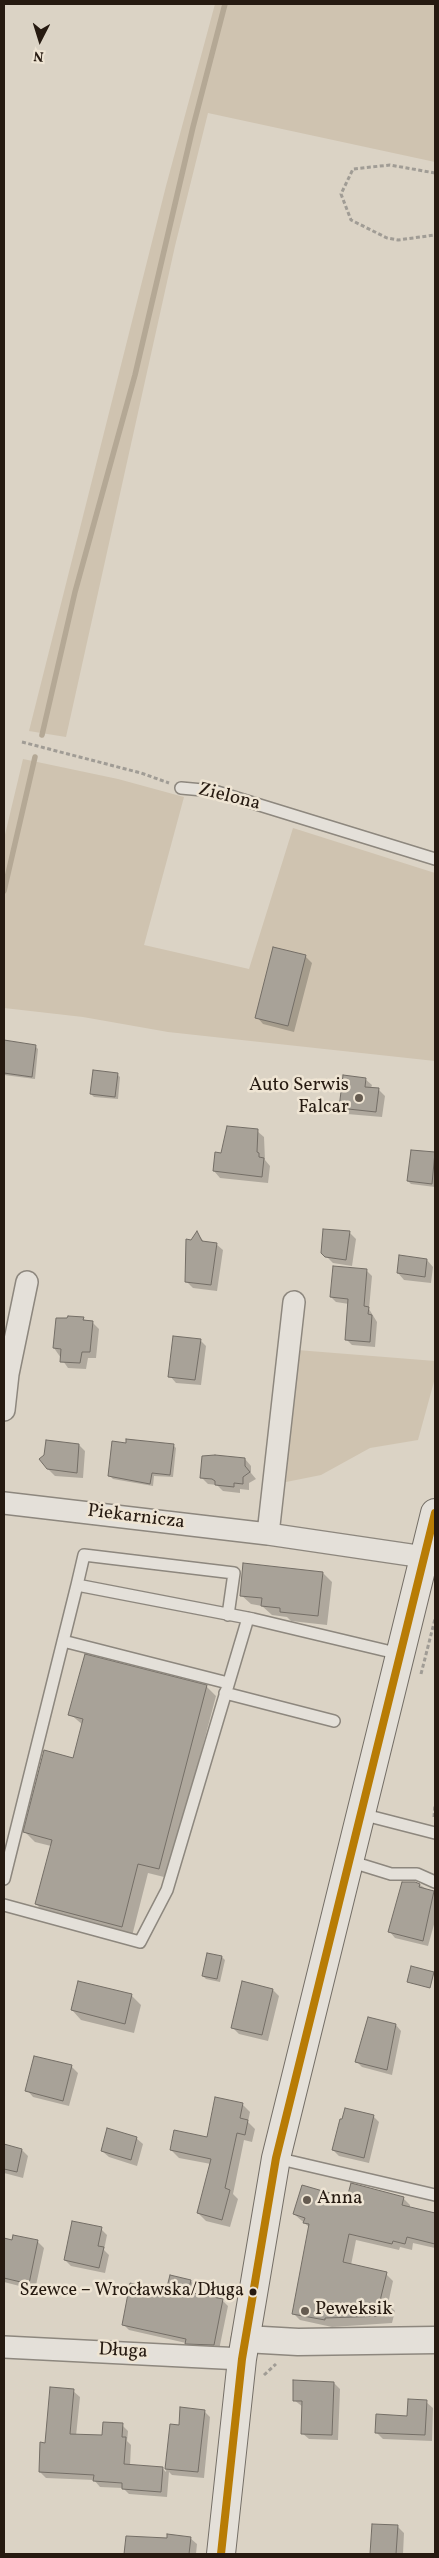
<!DOCTYPE html>
<meta charset="utf-8">
<style>
body{margin:0}
#map{position:relative;width:439px;height:2558px;overflow:hidden;background:#dbd3c5;font-family:Vollkorn,serif}
canvas{display:block}
.frame{position:absolute;inset:0;border:5px solid #261a11;pointer-events:none}
.north{position:absolute;left:15px;top:15px;width:50px;height:50px;-webkit-text-stroke:4px #eee4d3;paint-order:stroke;rotate:185deg;font-size:14px;font-weight:700;line-height:20px;text-align:center;color:#261a11}
.north::after{content:'';display:block;margin:auto;width:18px;height:22px;background:#261a11;clip-path:polygon(50% 0,100% 100%,50% 72%,0 100%)}
</style>
<div id="map">
<canvas width="439" height="2558"></canvas>
<div class="frame"></div>
<div class="north">N</div>
</div>
<script>
const g = document.querySelector('canvas').getContext('2d');
g.lineJoin = 'round';
function fillPath(path, color) {
  g.fillStyle = color;
  g.fill(path, 'evenodd');
}
function shape(rows) {
  const path = new Path2D();
  for (const r of rows) {
    path.moveTo(r[0], r[1]);
    for (let i = 2; i < r.length; i += 2) path.lineTo(r[i], r[i + 1]);
  }
  return path;
}
function stroke(path, color, width, dash) {
  g.strokeStyle = color;
  g.lineWidth = width;
  g.lineCap = dash ? 'butt' : 'round';
  g.setLineDash(dash || []);
  g.stroke(path);
}
function write(font, color, halo, rows, align = 'center') {
  g.font = font + ' Vollkorn,serif';
  g.lineWidth = 5;
  g.setLineDash([]);
  g.textBaseline = 'middle';
  g.strokeStyle = halo;
  g.fillStyle = color;
  for (const [text, x, y, turn = 0] of rows) {
    g.save();
    g.translate(x, y);
    g.rotate((+turn || 0) * Math.PI / 180);
    g.textAlign = isNaN(turn) ? turn : align;
    if (halo) g.strokeText(text, 0, 0);
    g.fillText(text, 0, 0);
    g.restore();
  }
}
fillPath(shape([
 [215,4,435,4,435,162,208,113,175,246,66,737,29,731,166,186],
 [23,759,118,779,184,797,144,945,249,969,293,828,435,873,435,1061,168,1032,83,1017,4,1008,4,839],
 [297,1350,435,1361,435,1378,418,1440,370,1448,321,1475,286,1482]
]), '#cfc3b0');
fillPath(shape([
 [305,956,312,963,294,1032,263,1024,257,1017],
 [4,1042,35,1046,38,1049,35,1079,4,1075],
 [117,1074,120,1077,118,1099,94,1097,91,1094],
 [365,1079,372,1085,371,1088,378,1089,385,1096,382,1117,347,1114,341,1107],
 [257,1131,264,1137,265,1160,270,1166,268,1183,220,1178,214,1171,222,1154],
 [412,1151,435,1154,435,1187,411,1184,408,1181],
 [349,1232,356,1239,352,1266,333,1263,322,1252],
 [197,1233,205,1243,216,1244,223,1250,217,1291,193,1288,187,1282,191,1241],
 [427,1260,433,1267,431,1283,404,1280,398,1273],
 [366,1270,372,1276,369,1309,377,1322,375,1347,352,1345,346,1339,349,1304,336,1302,331,1297],
 [83,1319,93,1323,99,1329,96,1358,88,1358,86,1369,68,1368,54,1348],
 [200,1340,206,1346,201,1385,176,1383,170,1376],
 [79,1445,85,1451,83,1478,55,1476,48,1469],
 [173,1445,176,1448,173,1477,154,1476,153,1486,113,1479,110,1476],
 [245,1459,251,1466,251,1473,256,1479,249,1483,249,1490,240,1489,240,1493,223,1491,217,1485,208,1484,201,1477],
 [323,1573,332,1582,327,1625,291,1621,287,1617,272,1615,262,1606,251,1604,241,1595],
 [206,1686,216,1696,168,1878,148,1873,132,1936,46,1914,36,1904,51,1846,35,1842,25,1832,74,1759,83,1725,70,1714],
 [420,1885,435,1894,435,1921,428,1946,395,1938,390,1932],
 [208,1954,222,1957,225,1960,220,1982,206,1979,203,1976],
 [273,1990,279,1996,268,2041,239,2034,233,2028],
 [132,1996,141,2005,134,2033,81,2020,72,2010],
 [396,2025,401,2031,392,2075,362,2067,356,2061],
 [71,2066,78,2073,69,2106,33,2097,27,2090],
 [242,2104,250,2112,248,2122,255,2129,252,2142,244,2140,233,2194,238,2199,230,2227,206,2221,198,2213,211,2164,179,2158,171,2150,208,2138],
 [373,2116,379,2122,369,2163,339,2156,333,2150],
 [136,2138,143,2144,137,2166,109,2157,102,2151],
 [4,2146,22,2150,28,2156,23,2178,4,2173],
 [403,2198,410,2205,410,2208,435,2214,435,2248,413,2243,412,2250,400,2247,399,2250,356,2240,351,2265,386,2274,393,2281,388,2304,395,2311,392,2323,332,2327,300,2320,293,2313,309,2227,294,2214,348,2199],
 [101,2229,107,2235,104,2250,109,2255,105,2273,71,2266,65,2260],
 [4,2239,38,2242,44,2248,35,2290,4,2282],
 [191,2281,196,2287,194,2295,222,2300,228,2306,219,2350,192,2349,186,2343,129,2330,123,2324,167,2293],
 [334,2383,340,2389,338,2440,309,2439,302,2433,303,2407,294,2400],
 [73,2391,80,2397,76,2436,103,2436,122,2425,128,2431,127,2441,131,2445,130,2466,163,2469,166,2472,171,2426,180,2426,204,2411,210,2417,204,2478,172,2475,169,2472,167,2497,129,2494,123,2488,100,2487,94,2480,46,2478,40,2472,46,2444],
 [426,2402,433,2408,432,2441,383,2439,376,2432,408,2417],
 [373,2525,397,2526,404,2533,403,2554,372,2554],
 [127,2537,168,2539,190,2538,197,2544,196,2554,126,2554]
]), '#0003');
stroke(shape([
 [42,735,75,592,135,375,193,127,225,4],
 [4,891,35,757]
]), '#b4a895', 5.5);
const building = shape([
 [273,947,306,955,288,1026,255,1018,273,947],
 [4,1040,36,1045,32,1077,4,1073,4,1040],
 [93,1070,118,1073,115,1097,90,1094,93,1070],
 [343,1075,366,1078,365,1087,379,1088,376,1112,339,1108,343,1075],
 [227,1126,258,1129,257,1152,259,1153,259,1157,264,1158,262,1177,213,1171,215,1152,221,1153,227,1126],
 [411,1150,435,1152,432,1184,407,1181,411,1150],
 [323,1229,350,1231,346,1260,325,1257,321,1253,323,1229],
 [197,1231,202,1241,217,1243,211,1285,185,1282,186,1239,191,1240,197,1231],
 [399,1255,427,1259,425,1277,397,1273,399,1255],
 [333,1266,367,1269,364,1306,369,1307,368,1314,372,1315,370,1342,345,1340,348,1299,330,1297,333,1266],
 [68,1316,84,1317,83,1320,93,1321,90,1352,82,1352,80,1363,60,1362,61,1349,53,1348,56,1318,67,1318,68,1316],
 [173,1336,201,1339,195,1380,168,1377,173,1336],
 [126,1439,174,1444,170,1475,152,1473,150,1484,108,1476,112,1441,126,1443,126,1439],
 [46,1440,79,1444,77,1473,47,1469,39,1459,44,1455,46,1440],
 [215,1455,245,1458,245,1466,250,1472,243,1477,243,1484,234,1483,234,1487,215,1485,215,1481,212,1479,200,1478,202,1456,215,1455],
 [243,1563,323,1572,318,1616,280,1612,280,1608,261,1606,262,1598,240,1596,243,1563],
 [85,1654,207,1685,159,1869,138,1864,122,1927,35,1904,52,1840,23,1832,44,1750,73,1758,83,1719,68,1715,85,1654],
 [402,1882,415,1882,420,1884,419,1887,434,1891,423,1941,388,1932,402,1882],
 [207,1953,222,1956,217,1979,202,1976,207,1953],
 [411,1966,434,1972,430,1988,407,1982,411,1966],
 [78,1981,132,1994,125,2024,71,2010,78,1981],
 [242,1981,273,1989,262,2035,231,2028,242,1981],
 [368,2017,396,2024,387,2070,355,2062,368,2017],
 [34,2056,72,2065,63,2101,25,2091,34,2056],
 [215,2097,243,2103,240,2118,248,2120,245,2135,237,2133,225,2188,230,2190,222,2220,197,2213,211,2159,170,2150,174,2130,207,2137,215,2097],
 [345,2108,374,2115,364,2158,332,2150,340,2119,342,2119,345,2108],
 [107,2128,137,2137,131,2160,101,2151,107,2128],
 [4,2144,22,2149,17,2172,4,2169,4,2144],
 [351,2183,404,2197,402,2205,435,2213,435,2244,407,2237,405,2244,393,2241,392,2244,349,2234,343,2262,387,2272,380,2301,389,2303,385,2316,325,2318,325,2320,292,2314,309,2224,303,2223,305,2218,293,2214,302,2185,347,2198,351,2183],
 [72,2221,102,2227,98,2246,104,2247,99,2268,64,2260,72,2221],
 [13,2235,38,2240,29,2284,4,2278,4,2238,12,2240,13,2235],
 [170,2275,191,2280,188,2292,223,2299,214,2345,185,2344,186,2339,122,2325,130,2283,166,2291,170,2275],
 [293,2380,334,2382,332,2435,301,2434,302,2401,293,2401,293,2380],
 [50,2387,74,2389,70,2434,102,2435,103,2422,123,2423,122,2437,126,2437,124,2464,163,2467,161,2492,122,2489,122,2483,93,2481,94,2475,39,2472,40,2442,45,2443,50,2387],
 [408,2399,427,2400,425,2435,375,2433,376,2414,407,2416,408,2399],
 [180,2407,205,2410,198,2472,165,2469,170,2424,179,2425,180,2407],
 [372,2524,398,2525,396,2554,370,2554,372,2524],
 [167,2534,191,2537,189,2554,124,2554,126,2536,167,2538,167,2534]
]);
fillPath(building, '#a8a298');
stroke(building, '#746e66', 1);
const service = shape([
 [181,788,214,791,435,859],
 [77,1585,84,1555,234,1573,228,1615],
 [63,1641,228,1683],
 [225,1693,334,1721],
 [361,1814,435,1833],
 [349,1861,391,1874,417,1874,435,1882],
 [4,1879,77,1585,253,1619,400,1654],
 [4,1905,140,1942,167,1890,248,1618],
 [276,2158,435,2195]
]);
const minor = shape([
 [4,1410,8,1374,27,1282],
 [4,1503,268,1534,424,1557],
 [268,1534,294,1302],
 [4,2347,242,2359]
]);
const tertiary = shape([
 [245,2339,298,2342,435,2340]
]);
const secondary = shape([
 [221,2554,242,2359,276,2158,435,1513]
]);
stroke(service, '#8d877e', 14);
stroke(minor, '#8d877e', 24);
stroke(tertiary, '#8d877e', 29);
stroke(secondary, '#746e66', 30);
stroke(shape([
 [435,173,390,165,353,169,341,194,351,220,387,238,398,240,435,235],
 [22,742,141,773,169,783],
 [421,1674,435,1619],
 [434,1817,435,1805],
 [264,2375,276,2364]
]), '#a09c95', 3, [4, 2.5]);
stroke(service, '#e4e0d9', 11);
stroke(minor, '#e4e0d9', 21);
stroke(tertiary, '#e4e0d9', 26);
stroke(secondary, '#e4e0d9', 28);
stroke(shape([
 [221,2554,242,2359,276,2158,435,1513]
]), '#b87c05', 8);
for (const [x, y, r, color] of [
 [359,1098,5,"#655b50"],
 [307,2200,5,"#655b50"],
 [253,2292,4.5,"#261a11"],
 [305,2311,5,"#655b50"]
]) {
  const dot = new Path2D();
  dot.arc(x, y, r, 0, 2 * Math.PI);
  g.fillStyle = color;
  g.fill(dot);
  stroke(dot, '#eee4d3', 2);
}
write('18px', '#261a11', '#eee4d3', [
 ["Szewce – Wrocławska/Długa",244,2292]
], 'right');
write('19px', '#261a11', '#eee4d3', [
 ["Zielona",229,798,14],
 ["Piekarnicza",136,1518,7],
 ["Długa",123,2352,3]
]);
write('19px', '#261a11', '#eee4d3', [
 ["Auto Serwis",349,1087,"right"],
 ["Falcar",349,1109,"right"],
 ["Anna",317,2200],
 ["Peweksik",315,2311]
], 'left');
</script>
